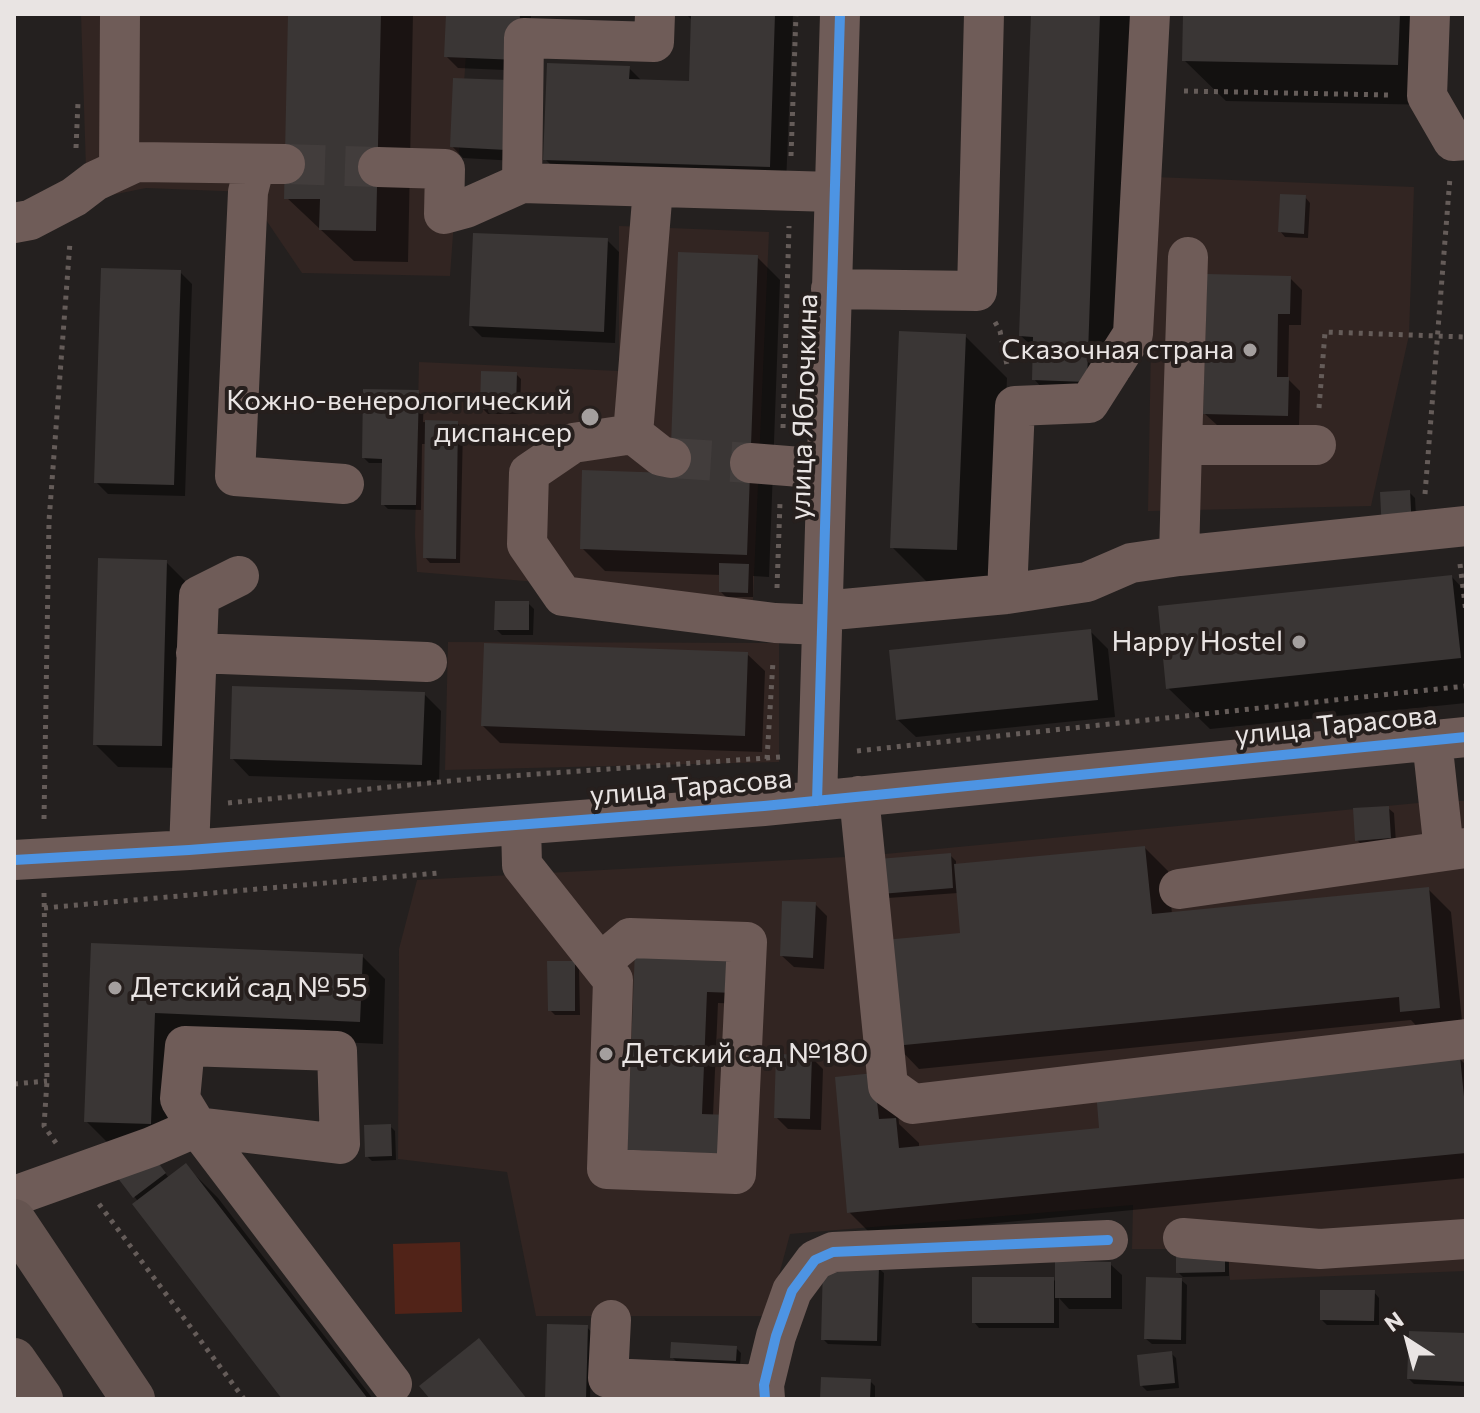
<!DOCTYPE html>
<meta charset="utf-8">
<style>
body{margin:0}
#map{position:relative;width:1480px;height:1413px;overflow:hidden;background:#24201f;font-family:Commissioner,sans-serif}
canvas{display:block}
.frame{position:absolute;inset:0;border:16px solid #e9e4e3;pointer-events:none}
.north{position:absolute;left:1368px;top:1301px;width:80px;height:80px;-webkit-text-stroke:6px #261f1d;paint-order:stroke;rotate:324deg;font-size:22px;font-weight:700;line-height:32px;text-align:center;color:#e9e4e3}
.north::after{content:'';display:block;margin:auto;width:28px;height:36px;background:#e9e4e3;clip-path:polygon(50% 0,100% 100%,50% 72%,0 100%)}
</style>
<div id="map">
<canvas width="1480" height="1413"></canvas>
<div class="frame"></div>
<div class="north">N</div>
</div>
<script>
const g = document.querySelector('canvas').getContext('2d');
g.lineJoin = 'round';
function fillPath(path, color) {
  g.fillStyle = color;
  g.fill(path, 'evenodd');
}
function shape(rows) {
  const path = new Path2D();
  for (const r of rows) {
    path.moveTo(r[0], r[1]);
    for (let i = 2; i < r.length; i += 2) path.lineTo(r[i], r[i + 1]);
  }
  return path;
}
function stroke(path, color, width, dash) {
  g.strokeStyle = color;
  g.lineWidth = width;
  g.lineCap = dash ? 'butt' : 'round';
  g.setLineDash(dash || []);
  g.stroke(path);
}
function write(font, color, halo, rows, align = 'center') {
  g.font = font + ' Commissioner,sans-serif';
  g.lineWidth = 8;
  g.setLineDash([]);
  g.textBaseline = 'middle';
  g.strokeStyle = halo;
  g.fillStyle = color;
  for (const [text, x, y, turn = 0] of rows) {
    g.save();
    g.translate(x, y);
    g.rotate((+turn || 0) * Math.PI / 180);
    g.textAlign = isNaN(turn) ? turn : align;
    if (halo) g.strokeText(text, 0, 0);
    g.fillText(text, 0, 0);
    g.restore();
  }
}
fillPath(shape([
 [81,14,469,14,450,276,302,273,247,192,146,188,87,200],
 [1154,177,1414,187,1409,335,1371,506,1148,511],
 [619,226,769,232,753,600,417,572,415,535,419,362,619,371],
 [448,642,779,643,779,762,445,770],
 [1439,801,1466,801,1466,1271,1230,1280,1227,1249,1132,1249,1133,1205,790,1234,768,1316,536,1316,507,1172,398,1159,399,949,417,880,864,856]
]), '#322522');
fillPath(shape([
 [460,1242,462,1312,395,1314,393,1244]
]), '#512318');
fillPath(shape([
 [290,14,413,14,408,262,354,261,287,198],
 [448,14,531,14,529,71,458,68,446,56],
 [686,14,793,14,786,184,563,177,545,159,629,68,643,82,691,83,693,21],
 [1033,14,1142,14,1129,379,1099,378,1098,393,1045,391,1034,379,1035,349,1021,336],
 [1185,14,1415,14,1439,105,1226,101,1184,60],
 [455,80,517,161,463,158,452,146],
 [1305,197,1310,203,1308,238,1285,237,1280,231],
 [607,240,619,252,615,343,482,337,471,326],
 [757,257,780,280,769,577,753,576,753,597,726,597,721,592,721,575,605,571,582,548,672,475],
 [180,272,192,284,185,496,108,494,96,482],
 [1290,278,1302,290,1301,325,1289,325,1288,379,1300,391,1299,427,1217,425,1205,414],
 [965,336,1007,378,998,590,933,588,892,547],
 [516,374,521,379,520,414,488,414,482,408],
 [418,392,424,398,423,422,457,423,463,428,460,563,430,563,425,557,426,444,422,444,421,510,388,509,383,504,384,463,369,463,364,458],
 [1409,492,1415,498,1417,535,1389,536],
 [166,562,189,585,184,768,118,767,95,744],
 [1452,577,1466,592,1466,703,1210,729,1168,688],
 [528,603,534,609,533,635,502,635,496,629],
 [1090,631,1108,649,1115,717,916,737,898,720],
 [747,654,765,671,762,752,500,743,483,726],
 [424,694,441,711,439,782,249,776,232,758],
 [1388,808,1394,813,1396,843,1362,845,1357,840],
 [1145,848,1168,871,1172,914,1428,889,1451,912,1463,1031,1425,1035,1411,1020,919,1069,896,1045,962,934,958,893,888,898,883,893,950,855,956,861,956,866],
 [815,904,827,916,824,969,794,967,782,956],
 [93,945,362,956,385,979,383,1044,178,1035,173,1147,109,1144,86,1121],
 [637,951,736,954,746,1004,718,1003,713,1116,641,1161],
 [574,963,579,968,580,1015,555,1015,550,1010],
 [811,1057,823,1069,821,1130,788,1129,776,1117],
 [1459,1058,1466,1065,1466,1178,872,1235,849,1212,837,1079,897,1099,899,1124,919,1143,919,1148,1101,1130],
 [390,1126,395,1131,396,1160,372,1161,367,1156],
 [155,1160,169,1178,186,1166,218,1198,373,1399,284,1399,134,1196],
 [1229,1251,1229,1276,1183,1277,1178,1272],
 [1110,1264,1122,1275,1122,1309,1069,1309,1059,1298,1059,1328,979,1328,974,1322,1053,1279,1057,1283],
 [878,1268,884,1273,881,1346,828,1344,823,1339],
 [1181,1280,1187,1285,1186,1344,1152,1344,1146,1339],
 [1374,1292,1379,1298,1379,1325,1327,1325,1322,1320],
 [587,1327,592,1333,590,1399,547,1399],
 [1466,1335,1466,1386,1414,1384,1409,1379],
 [736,1348,741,1353,740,1366,677,1362,672,1357],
 [1171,1353,1176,1358,1179,1388,1147,1391,1142,1386],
 [870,1381,875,1386,875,1399,822,1399]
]), '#0007');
fillPath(shape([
 [288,14,381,14,376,231,319,230,320,199,284,199],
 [446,14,520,14,518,60,444,57],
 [691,14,775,14,770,167,543,160,547,63,630,66,629,79,689,81],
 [1031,14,1100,14,1087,382,1032,380,1033,337,1019,336],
 [1183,14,1400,14,1398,65,1182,61],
 [453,78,509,80,506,150,450,147],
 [1280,194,1306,195,1304,234,1278,232],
 [473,233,608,238,604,332,469,326],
 [678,252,758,255,747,555,580,549,582,470,670,473],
 [101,268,181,270,174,485,94,483],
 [1207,274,1291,276,1290,314,1278,314,1277,377,1289,377,1288,416,1203,414],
 [899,331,966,334,957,550,890,548],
 [481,371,517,372,516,410,480,409],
 [363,389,419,390,416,505,381,505,382,459,362,458],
 [425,420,458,421,456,559,423,558],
 [1410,490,1412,530,1382,532,1380,492],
 [98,558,167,560,162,746,93,745],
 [719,563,749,564,748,593,719,592],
 [1452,575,1461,658,1166,689,1158,606],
 [495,601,529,601,529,630,494,630],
 [1091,629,1098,700,896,720,889,650],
 [484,643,748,652,745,736,481,726],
 [232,686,425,692,422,765,230,759],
 [1389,806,1391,838,1355,841,1353,808],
 [1145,846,1152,914,1429,887,1440,1008,1400,1012,1399,997,894,1046,884,940,960,933,954,864],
 [951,853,953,888,881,894,878,859],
 [782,901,816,902,813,958,780,956],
 [91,943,363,954,360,1022,155,1013,151,1124,84,1122],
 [635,949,737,952,735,993,707,992,702,1114,731,1115,729,1154,627,1150],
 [547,961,575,961,575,1011,548,1011],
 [776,1054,812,1055,810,1119,774,1118],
 [1460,1056,1466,1117,1466,1153,847,1213,835,1077,874,1073,879,1119,896,1118,899,1148,1099,1128,1096,1091],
 [391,1124,392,1156,365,1157,364,1125],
 [150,1152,166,1173,133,1198,117,1177],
 [186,1163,368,1399,282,1399,132,1204],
 [1225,1243,1225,1272,1176,1273,1176,1244],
 [1055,1261,1111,1262,1111,1298,1055,1298],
 [823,1264,879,1266,877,1341,821,1340],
 [972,1277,1054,1277,1054,1323,972,1323],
 [1146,1277,1182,1278,1181,1340,1144,1339],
 [1320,1290,1375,1290,1374,1321,1320,1320],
 [547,1324,588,1325,586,1399,545,1399],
 [1409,1331,1466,1333,1466,1382,1407,1379],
 [479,1338,527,1399,430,1399,419,1386],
 [671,1342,737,1346,736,1361,670,1358],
 [1172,1351,1175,1383,1140,1386,1137,1355],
 [821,1377,871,1379,870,1399,820,1399]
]), '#3a3635');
stroke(shape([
 [285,164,378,167],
 [671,458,750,463]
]), '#423d3c', 40, [40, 20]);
stroke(shape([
 [1184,91,1390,95],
 [76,148,78,102],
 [791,156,796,14],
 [995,322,1000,331,1008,370],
 [1319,408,1325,332,1466,337],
 [783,428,789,226],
 [1425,494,1450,177],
 [1460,564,1466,612],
 [777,588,780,502],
 [857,751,1466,686],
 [767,759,773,661],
 [228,803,480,778,780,757],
 [44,819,49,521,70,242],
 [44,893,47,1081,44,1126,56,1143],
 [44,908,438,873],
 [14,1084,47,1081],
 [99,1204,244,1399]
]), '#655c59', 5, [4, 6]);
stroke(shape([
 [655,14,654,42,524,38,522,183,833,192],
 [1430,14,1427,96,1453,141,1466,140],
 [255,164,248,192,235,476,344,484],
 [378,167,445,169,444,214,466,208,522,183],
 [119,170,120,14],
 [653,188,633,434,573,443,529,473,527,544,563,596,775,623,822,625],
 [14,223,30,220,74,197,95,181,136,162,285,164],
 [831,289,977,291,984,14],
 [633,434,661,456,671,458],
 [1182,445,1188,257],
 [750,463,826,469],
 [1179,556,1182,445,1316,445],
 [1007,594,1015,406,1089,403,1133,334,1150,14],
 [822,611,1007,594,1087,582,1131,563,1179,556,1466,526],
 [196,653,427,662],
 [1432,740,1444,851],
 [859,796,888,1086,913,1104,1466,1039],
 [817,801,840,14],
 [521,825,522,865,613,980,607,1169,736,1174,747,942,630,938,600,963],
 [189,850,199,596,239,576],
 [14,860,189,850,764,806,1466,737],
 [1179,889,1466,848],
 [14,1196,151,1147,197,1127,340,1144,337,1051,185,1046,180,1099,197,1127,392,1384],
 [1183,1238,1320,1249,1466,1239],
 [611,1320,608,1378,764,1385],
 [765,1399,764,1385,776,1336,792,1291,815,1260,833,1252,1108,1240]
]), '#6f5c58', 40);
stroke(shape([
 [14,1221,133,1399],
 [14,1360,41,1399]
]), '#655450', 44);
stroke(shape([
 [817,801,840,14],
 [14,860,189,850,764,806,1466,737],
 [765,1399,764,1385,776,1336,792,1291,815,1260,833,1252,1108,1240]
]), '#4d94e3', 10);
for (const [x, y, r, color] of [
 [1250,350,8,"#a49f9e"],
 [590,417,10,"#a49f9e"],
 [1299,642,8,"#a49f9e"],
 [115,988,8,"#a49f9e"],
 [606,1054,8,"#a49f9e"]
]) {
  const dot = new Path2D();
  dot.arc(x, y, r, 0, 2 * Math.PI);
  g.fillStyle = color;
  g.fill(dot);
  stroke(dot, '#261f1d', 3);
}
write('28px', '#e9e4e3', '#261f1d', [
 ["Сказочная страна",1234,350],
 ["Кожно-венерологический",572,401],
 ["диспансер",572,433],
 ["Happy Hostel",1283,642],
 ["Детский сад № 55",131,988,"left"],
 ["Детский сад №180",622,1054,"left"]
], 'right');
write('28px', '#e9e4e3', '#261f1d', [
 ["улица Яблочкина",804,407,-88],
 ["улица Тарасова",1336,725,-6],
 ["улица Тарасова",691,787,-5]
]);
</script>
